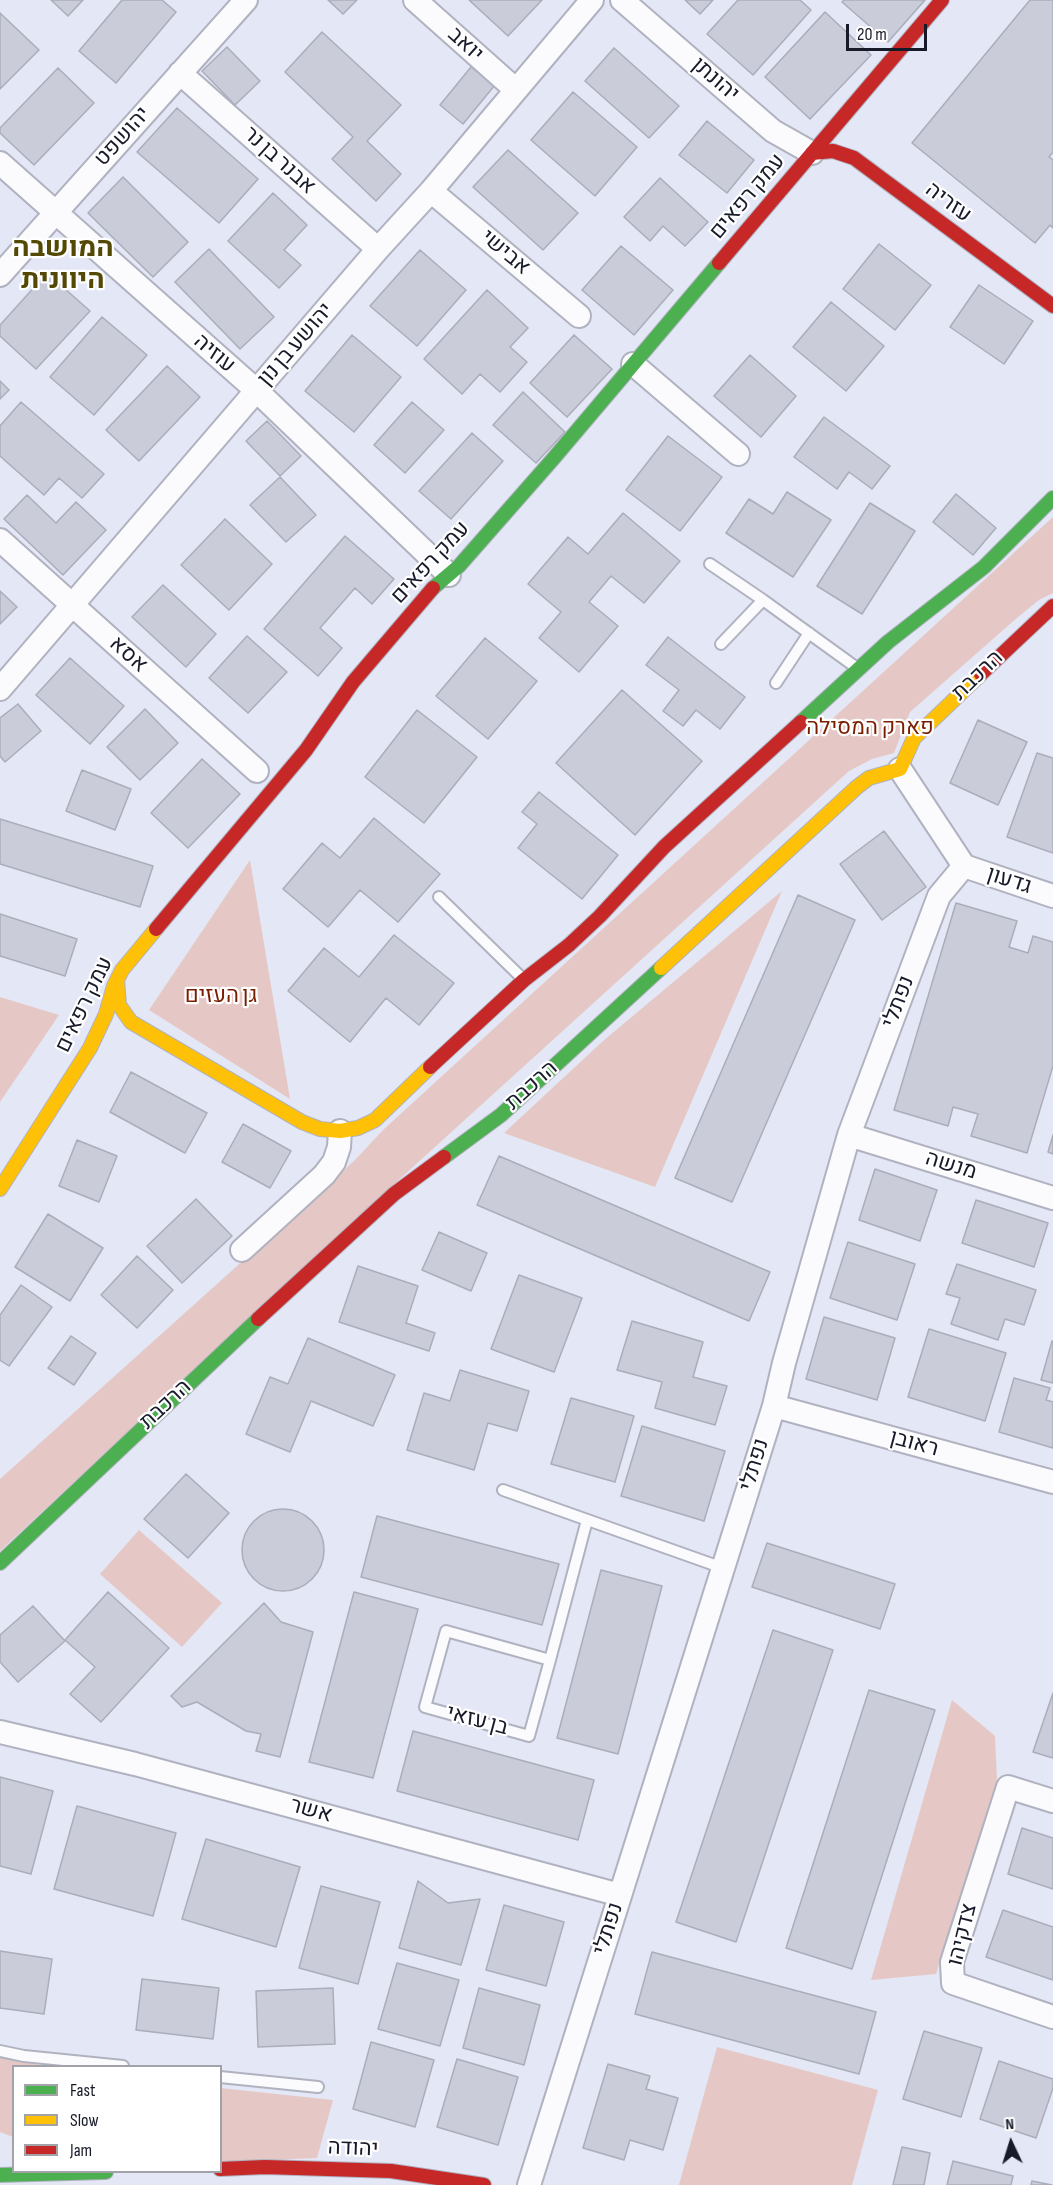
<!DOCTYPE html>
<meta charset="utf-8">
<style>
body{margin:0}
#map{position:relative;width:1053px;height:2185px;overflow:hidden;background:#e4e7f5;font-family:"Sofia Sans Condensed",sans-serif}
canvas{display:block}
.legend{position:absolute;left:12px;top:2065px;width:210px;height:108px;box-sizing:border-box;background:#fff;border:2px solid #a2a3a9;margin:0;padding:8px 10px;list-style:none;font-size:18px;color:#171a29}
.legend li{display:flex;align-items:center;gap:12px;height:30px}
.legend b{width:30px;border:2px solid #a2a3a9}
.north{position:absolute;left:981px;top:2113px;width:60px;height:60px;-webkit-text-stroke:4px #fff;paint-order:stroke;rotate:356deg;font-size:16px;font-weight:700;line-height:24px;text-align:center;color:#171a29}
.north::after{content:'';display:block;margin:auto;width:21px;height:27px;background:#171a29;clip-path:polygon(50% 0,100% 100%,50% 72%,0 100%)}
.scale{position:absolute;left:846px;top:24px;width:81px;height:27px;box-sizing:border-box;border:3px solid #171a29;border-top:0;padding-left:8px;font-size:18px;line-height:21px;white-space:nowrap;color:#171a29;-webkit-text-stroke:4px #fff;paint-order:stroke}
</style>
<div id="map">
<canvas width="1053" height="2185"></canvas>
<ul class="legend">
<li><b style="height:8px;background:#4caf50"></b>Fast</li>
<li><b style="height:8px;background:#ffc107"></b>Slow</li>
<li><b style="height:8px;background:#c62828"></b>Jam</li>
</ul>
<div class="north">N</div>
<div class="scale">20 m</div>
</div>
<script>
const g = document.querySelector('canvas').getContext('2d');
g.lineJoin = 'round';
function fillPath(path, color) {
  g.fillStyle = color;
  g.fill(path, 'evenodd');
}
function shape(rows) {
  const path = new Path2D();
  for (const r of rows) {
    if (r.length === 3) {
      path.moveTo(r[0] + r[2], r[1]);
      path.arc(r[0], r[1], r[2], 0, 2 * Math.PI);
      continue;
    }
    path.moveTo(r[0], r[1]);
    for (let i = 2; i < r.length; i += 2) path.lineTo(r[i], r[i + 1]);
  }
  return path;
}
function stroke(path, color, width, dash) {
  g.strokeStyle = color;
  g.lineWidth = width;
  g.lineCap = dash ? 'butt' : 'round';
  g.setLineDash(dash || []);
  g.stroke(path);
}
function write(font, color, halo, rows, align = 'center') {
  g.font = font + ' "Sofia Sans Condensed",Heebo,sans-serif';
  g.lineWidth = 4.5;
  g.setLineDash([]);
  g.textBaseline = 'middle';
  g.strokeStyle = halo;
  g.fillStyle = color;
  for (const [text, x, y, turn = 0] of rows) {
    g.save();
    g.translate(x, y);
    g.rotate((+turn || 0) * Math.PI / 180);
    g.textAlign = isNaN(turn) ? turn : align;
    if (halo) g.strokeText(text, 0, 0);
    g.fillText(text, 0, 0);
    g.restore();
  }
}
fillPath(shape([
 [1053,517,1053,593,1039,600,1018,617,910,712,894,753,872,759,849,771,381,1196,0,1551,0,1479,355,1160,383,1130],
 [250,860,290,1099,149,1010],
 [782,891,655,1187,504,1133,603,1041],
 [0,997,59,1015,0,1102],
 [139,1530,222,1603,182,1647,100,1574],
 [952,1700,995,1736,997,1781,936,1974,871,1980],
 [717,2047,878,2090,852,2185,679,2185],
 [0,2057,44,2066,14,2066,13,2137,0,2132],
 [220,2088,333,2100,317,2158,221,2162]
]), '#e5c8c5');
const building = shape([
 [51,0,83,0,68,16,51,0],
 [122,0,162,0,176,12,116,83,79,51,122,0],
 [328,0,357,0,343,14,328,0],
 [469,0,542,0,508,36,469,0],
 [685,0,713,0,700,14,685,0],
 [738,0,800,0,811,10,753,75,707,34,738,0],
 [844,0,925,0,888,42,842,2,844,0],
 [1030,0,1053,0,1053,152,1049,157,1053,160,1053,228,1050,225,1035,243,912,143,1030,0],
 [825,12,871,55,810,119,765,77,825,12],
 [0,13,39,50,0,89,0,13],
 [322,32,401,105,367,141,401,174,376,201,332,159,353,137,285,72,322,32],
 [227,47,260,81,235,105,202,71,227,47],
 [614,48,679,106,649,138,585,81,614,48],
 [471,67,495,85,463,124,440,105,471,67],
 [58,68,94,103,34,165,0,133,0,128,58,68],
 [573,92,637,147,595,196,531,140,573,92],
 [177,108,258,179,219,223,137,152,177,108],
 [707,121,754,160,727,193,679,155,707,121],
 [508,150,578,213,543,250,473,187,508,150],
 [123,177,188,242,153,277,88,213,123,177],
 [660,178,708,222,685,246,663,226,650,241,624,217,660,178],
 [273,193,307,225,284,250,301,265,279,288,228,241,273,193],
 [879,244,931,285,895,330,843,289,879,244],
 [621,246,673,290,634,335,582,290,621,246],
 [209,249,274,317,240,349,175,282,209,249],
 [420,250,466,290,417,346,370,306,420,250],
 [47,273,90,311,36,369,0,336,0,325,47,273],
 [979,285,1033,321,1004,364,950,327,979,285],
 [487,290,528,328,510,347,527,362,500,392,480,374,462,394,424,359,487,290],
 [831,302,884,346,846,391,793,347,831,302],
 [102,317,147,355,94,415,50,377,102,317],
 [352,335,401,377,354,432,305,391,352,335],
 [574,335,612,369,567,417,530,383,574,335],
 [750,355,796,396,761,437,714,396,750,355],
 [167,366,200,397,139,461,106,430,167,366],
 [0,381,9,390,0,399,0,381],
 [523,392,565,432,536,463,493,425,523,392],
 [21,402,104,474,82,498,59,478,44,495,0,456,0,426,21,402],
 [412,402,444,430,405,473,374,445,412,402],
 [824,417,890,466,872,489,849,472,837,489,794,457,824,417],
 [267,421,301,456,280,476,246,441,267,421],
 [472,433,503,461,451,519,419,491,472,433],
 [668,436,722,477,680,531,626,490,668,436],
 [280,477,316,515,286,542,250,505,280,477],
 [787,492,831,520,793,577,726,533,749,499,773,514,787,492],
 [956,494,996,528,973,555,933,522,956,494],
 [27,495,56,523,76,502,106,530,63,575,4,519,27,495],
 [870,503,915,531,862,614,817,586,870,503],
 [623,513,680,561,644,603,611,576,589,602,618,626,579,672,539,638,561,612,528,584,568,537,588,554,623,513],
 [225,519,272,564,229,610,181,565,225,519],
 [345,536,394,579,372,604,355,588,320,628,342,648,318,676,264,629,345,536],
 [163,585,216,634,186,667,132,617,163,585],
 [0,591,17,607,0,624,0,591],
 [247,636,287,672,248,713,209,678,247,636],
 [668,637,745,697,720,729,696,710,683,726,663,711,679,690,646,665,668,637],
 [485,638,537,681,488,739,436,696,485,638],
 [70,658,124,706,90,744,36,695,70,658],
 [622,690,702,761,635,835,556,763,622,690],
 [18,704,41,731,5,762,0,756,0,718,18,704],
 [145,709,178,743,140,780,107,747,145,709],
 [417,710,477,757,424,823,365,777,417,710],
 [978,720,1027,742,998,805,950,783,978,720],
 [1037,753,1053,758,1053,853,1007,837,1037,753],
 [202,759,240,794,188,848,151,813,202,759],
 [82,770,131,789,115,830,66,811,82,770],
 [539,792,618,855,582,899,518,848,537,824,522,812,539,792],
 [374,818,440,874,398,922,360,890,328,927,283,889,322,843,340,858,374,818],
 [0,819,153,866,140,907,0,864,0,819],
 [884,831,926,887,882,920,840,864,884,831],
 [798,895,855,920,732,1202,675,1178,798,895],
 [956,903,1017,921,1009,947,1028,953,1033,936,1053,942,1053,1066,1027,1153,971,1136,978,1114,953,1107,948,1126,894,1110,956,903],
 [0,914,77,939,65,976,0,956,0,914],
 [394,935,454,983,419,1025,386,998,350,1042,288,991,324,948,359,977,394,935],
 [131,1072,207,1113,185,1153,110,1112,131,1072],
 [243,1124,291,1151,270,1188,222,1162,243,1124],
 [1053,1135,1053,1154,1048,1152,1053,1135],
 [77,1140,117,1156,99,1202,59,1186,77,1140],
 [499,1156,770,1272,749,1321,477,1205,499,1156],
 [875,1169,937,1190,920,1241,859,1220,875,1169],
 [196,1199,232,1236,182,1283,147,1246,196,1199],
 [976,1200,1048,1223,1034,1267,962,1243,976,1200],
 [48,1214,103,1248,70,1301,15,1267,48,1214],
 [439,1232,487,1253,471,1291,422,1270,439,1232],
 [848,1242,915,1264,897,1320,830,1298,848,1242],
 [137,1256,173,1290,137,1328,101,1295,137,1256],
 [957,1264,1036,1290,1024,1325,1005,1319,998,1340,951,1324,960,1298,946,1294,957,1264],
 [358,1266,418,1286,406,1323,435,1333,429,1351,339,1322,358,1266],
 [519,1275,582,1298,554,1372,491,1349,519,1275],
 [21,1285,52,1307,9,1366,0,1360,0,1315,21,1285],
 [824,1317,895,1338,877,1400,806,1379,824,1317],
 [632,1321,703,1342,693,1377,727,1386,715,1425,655,1408,662,1382,617,1370,632,1321],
 [929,1329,1006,1353,985,1421,908,1397,929,1329],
 [71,1336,96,1353,74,1385,48,1368,71,1336],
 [308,1338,395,1375,373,1426,311,1401,290,1452,246,1434,270,1377,288,1384,308,1338],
 [1052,1341,1053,1341,1053,1383,1041,1380,1052,1341],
 [460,1370,529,1391,517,1431,488,1423,474,1470,407,1450,424,1393,450,1401,460,1370],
 [1014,1378,1050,1388,1046,1400,1053,1402,1053,1448,999,1432,1014,1378],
 [571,1398,634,1416,615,1482,551,1464,571,1398],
 [642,1426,725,1451,704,1521,621,1496,642,1426],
 [186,1474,229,1513,188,1558,144,1519,186,1474],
 [283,1550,41],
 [377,1516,559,1564,542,1625,361,1577,377,1516],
 [767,1543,895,1584,880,1629,752,1587,767,1543],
 [601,1570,662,1586,618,1754,557,1738,601,1570],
 [108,1592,169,1648,101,1722,70,1694,95,1667,65,1640,108,1592],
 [354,1592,418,1609,373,1778,309,1762,354,1592],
 [264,1603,281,1622,313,1632,280,1757,256,1751,261,1734,246,1731,197,1702,182,1707,171,1696,264,1603],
 [33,1606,65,1641,18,1682,0,1662,0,1635,33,1606],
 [773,1630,833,1650,736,1942,676,1922,773,1630],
 [869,1690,935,1710,852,1969,786,1948,869,1690],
 [1053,1693,1053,1758,1033,1752,1053,1693],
 [413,1731,594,1780,578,1840,397,1791,413,1731],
 [0,1777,53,1791,31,1874,0,1866,0,1777],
 [77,1806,176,1833,153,1916,54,1889,77,1806],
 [1022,1828,1053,1838,1053,1889,1008,1874,1022,1828],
 [206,1839,300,1867,276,1947,182,1919,206,1839],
 [418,1881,448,1903,480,1899,461,1965,399,1948,418,1881],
 [321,1886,380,1902,358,1984,299,1968,321,1886],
 [504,1905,564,1922,546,1986,486,1970,504,1905],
 [1003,1910,1053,1927,1053,1980,986,1957,1003,1910],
 [0,1951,52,1959,44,2014,0,2008,0,1951],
 [652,1952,876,2012,859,2074,635,2014,652,1952],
 [397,1963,459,1980,440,2046,378,2029,397,1963],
 [142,1979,219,1988,213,2039,136,2030,142,1979],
 [333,1988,335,2044,258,2047,256,1991,333,1988],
 [479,1988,540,2005,524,2065,463,2048,479,1988],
 [924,2031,982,2048,961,2117,903,2099,924,2031],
 [371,2042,434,2060,415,2127,353,2109,371,2042],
 [457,2059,518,2077,498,2145,437,2127,457,2059],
 [999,2061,1053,2079,1053,2088,1036,2138,980,2119,999,2061],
 [608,2064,650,2076,646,2089,678,2098,663,2150,630,2140,624,2160,583,2148,608,2064],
 [902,2147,930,2153,924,2185,893,2185,902,2147],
 [953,2161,1013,2176,1011,2185,947,2185,953,2161],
 [1032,2181,1052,2185,1031,2185,1032,2181]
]);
fillPath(building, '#caccda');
stroke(building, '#aaadba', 1.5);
const lane = shape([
 [710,564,763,600],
 [721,644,763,600,857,668],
 [776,683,809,633],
 [439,897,522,978],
 [503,1490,723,1568],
 [550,1660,446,1631,425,1707,529,1736,550,1660,587,1520],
 [0,2051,24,2056,123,2066],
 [220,2077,318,2087]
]);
const street = shape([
 [415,0,516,90],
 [622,0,773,131,812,153],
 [180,73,378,249],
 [0,163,257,391,449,575],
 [431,191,579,316],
 [0,275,246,0],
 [633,364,738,454],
 [0,540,257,771],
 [0,689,378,249,431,191,592,0],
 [964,866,1053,896],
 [849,1135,1053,1198],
 [242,1250,324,1175,334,1162,339,1147,340,1131],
 [774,1406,1053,1482],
 [0,1732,135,1764,620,1895],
 [1053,1801,1008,1787,952,1962,953,1983,1053,2017],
 [529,2185,774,1406,784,1363,849,1135,939,896,964,866,900,769]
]);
const fast = shape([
 [433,588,459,566,553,459,719,263],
 [801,722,888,642,984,567,1053,498],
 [444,1157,501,1115,661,968],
 [0,1563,258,1319],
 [0,2175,106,2172]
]);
const slow = shape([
 [661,968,857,787,869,778,900,769,914,738,981,674],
 [117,980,119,1005,131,1022,302,1122,320,1129,340,1131,358,1128,375,1120,430,1067],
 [0,1189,90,1048,106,1014,114,986,122,970,156,929]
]);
const jam = shape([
 [812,153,833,151,854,158,1053,306],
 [719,263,942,0],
 [981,674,1053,606],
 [156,929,306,750,353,682,433,588],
 [430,1067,524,980,569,945,600,916,664,847,801,722],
 [258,1319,394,1194,444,1157],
 [220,2169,265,2167,391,2171,484,2185]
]);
stroke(lane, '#b0b2c0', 14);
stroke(street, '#b0b2c0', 26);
stroke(fast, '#b0b2c0', 16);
stroke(slow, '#b0b2c0', 16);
stroke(jam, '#b0b2c0', 16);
stroke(lane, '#fbfbfe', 10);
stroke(street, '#fbfbfe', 22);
stroke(fast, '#4caf50', 14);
stroke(slow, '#ffc107', 14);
stroke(jam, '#c62828', 14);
write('22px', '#171a29', '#fff', [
 ["יואב",465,45,42],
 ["יהונתן",715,80,41],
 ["יהושפט",123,137,-48],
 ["אבנר בן נר",279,161,42],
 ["עמק רפאים",748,197,-50],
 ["עזריה",948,203,37],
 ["אבישי",505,253,40],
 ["יהושע בן נון",296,345,-49],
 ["עוזיה",214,354,41],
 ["עמק רפאים",431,563,-47],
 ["אסא",128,655,42],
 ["הרכבת",978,676,-44],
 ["גדעון",1009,881,18],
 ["נפתלי",899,1002,-69],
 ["עמק רפאים",85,1005,-64],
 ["הרכבת",532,1086,-42],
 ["מנשה",951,1166,17],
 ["הרכבת",166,1405,-43],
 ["ראובן",914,1444,15],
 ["נפתלי",755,1465,-73],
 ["בן עזאי",477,1721,15],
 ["אשר",311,1811,15],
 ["נפתלי",609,1929,-72],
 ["צדקיהו",963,1935,-76],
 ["יהודה",353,2149,2]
]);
write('22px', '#791d00', '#fff', [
 ["פארק המסילה",870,728],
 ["גן העזים",221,996]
]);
write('bold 28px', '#544805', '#fff', [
 ["המושבה",63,249],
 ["היוונית",63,281]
]);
</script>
